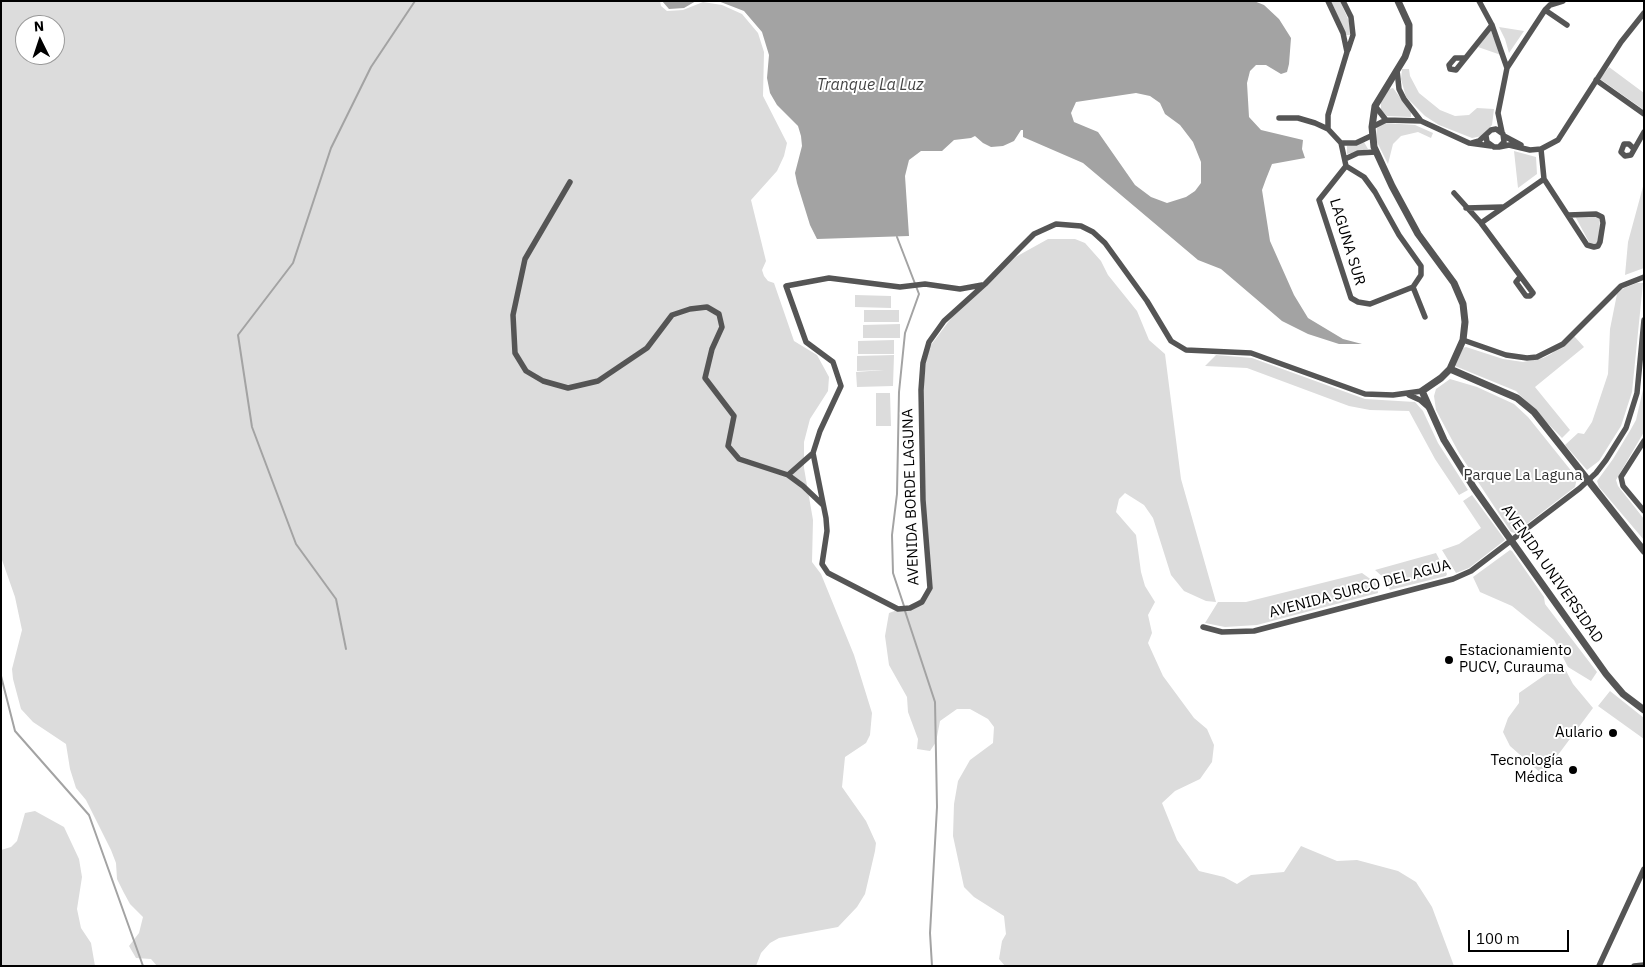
<!DOCTYPE html>
<meta charset="utf-8">
<style>
body{margin:0}
#map{position:relative;width:1645px;height:967px;overflow:hidden;background:#fff;font-family:"IBM Plex Sans",sans-serif}
canvas{display:block}
.frame{position:absolute;inset:0;border:2px solid #000;pointer-events:none}
.north{position:absolute;left:15px;top:15px;width:50px;height:50px;box-sizing:border-box;background:#fff;border:1px solid #999;border-radius:50%;rotate:356deg;font-size:14px;font-weight:700;line-height:20px;text-align:center;color:#000}
.north::after{content:'';display:block;margin:auto;width:18px;height:22px;background:#000;clip-path:polygon(50% 0,100% 100%,50% 72%,0 100%)}
.scale{position:absolute;left:1468px;top:930px;width:101px;height:22px;box-sizing:border-box;border:2px solid #000;border-top:0;padding-left:6px;font-size:15px;line-height:18px;white-space:nowrap;color:#000;-webkit-text-stroke:4px #fff;paint-order:stroke}
</style>
<div id="map">
<canvas width="1645" height="967"></canvas>
<div class="frame"></div>
<div class="north">N</div>
<div class="scale">100 m</div>
</div>
<script>
const g = document.querySelector('canvas').getContext('2d');
g.lineJoin = 'round';
function fillPath(path, color) {
  g.fillStyle = color;
  g.fill(path, 'evenodd');
}
function shape(rows) {
  const path = new Path2D();
  for (const r of rows) {
    path.moveTo(r[0], r[1]);
    for (let i = 2; i < r.length; i += 2) path.lineTo(r[i], r[i + 1]);
  }
  return path;
}
function stroke(path, color, width, dash) {
  g.strokeStyle = color;
  g.lineWidth = width;
  g.lineCap = dash ? 'butt' : 'round';
  g.setLineDash(dash || []);
  g.stroke(path);
}
function write(font, color, halo, rows, align = 'center') {
  g.font = font + ' "IBM Plex Sans",sans-serif';
  g.lineWidth = 4;
  g.setLineDash([]);
  g.textBaseline = 'middle';
  g.strokeStyle = halo;
  g.fillStyle = color;
  for (const [text, x, y, turn = 0] of rows) {
    g.save();
    g.translate(x, y);
    g.rotate((+turn || 0) * Math.PI / 180);
    g.textAlign = isNaN(turn) ? turn : align;
    if (halo) g.strokeText(text, 0, 0);
    g.fillText(text, 0, 0);
    g.restore();
  }
}
fillPath(shape([
 [1,1,660,1,661,6,667,11,683,10,703,2,722,5,742,14,758,33,764,52,763,96,787,143,784,156,777,171,751,200,766,261,762,270,764,276,768,281,774,283,794,341,817,355,829,377,828,391,810,419,804,442,804,468,813,520,812,562,821,574,854,655,872,713,870,735,866,743,845,757,842,787,866,821,876,843,875,851,865,894,857,907,838,927,779,938,770,943,761,953,756,966,157,966,151,959,136,958,129,946,139,933,143,917,130,904,124,893,117,879,116,863,111,850,86,800,76,788,70,769,66,744,33,722,21,709,13,679,12,669,22,630,15,597,1,557],
 [25,25,55,25,55,55,25,55],
 [1331,1,1340,1,1349,21,1350,35,1346,35],
 [1499,27,1524,31,1509,53,1505,39],
 [1490,29,1501,55,1478,47],
 [1609,67,1644,93,1644,110,1600,79],
 [1402,69,1409,69,1410,76,1419,93,1440,110,1455,116,1469,115,1477,108,1494,109,1492,125,1482,136,1472,138,1439,125,1425,116,1406,97,1401,79],
 [1393,88,1411,112,1411,117,1387,116,1381,110,1381,102,1389,89],
 [1385,123,1415,125,1433,133,1431,138,1418,132,1401,136,1393,144,1388,164,1376,140,1377,126],
 [1364,142,1368,149,1347,154,1347,146],
 [1514,151,1536,157,1537,174,1518,188],
 [1644,183,1644,268,1625,275,1628,242],
 [1575,216,1596,216,1600,220,1598,242,1595,245,1590,244],
 [1048,239,1075,239,1085,243,1101,261,1108,275,1137,311,1149,340,1165,354,1181,479,1216,602,1206,601,1184,591,1171,575,1153,518,1144,505,1125,493,1119,499,1116,512,1136,535,1141,572,1145,586,1155,602,1148,615,1152,633,1148,643,1163,676,1194,718,1207,729,1214,745,1212,762,1200,779,1175,791,1162,803,1177,840,1199,871,1224,877,1237,884,1251,875,1284,872,1301,846,1337,861,1357,860,1398,871,1416,882,1432,907,1454,966,1005,966,999,959,1002,941,1006,934,1004,916,974,897,964,887,953,836,954,804,958,781,970,760,993,743,994,727,988,719,970,709,957,709,940,721,936,742,930,751,917,749,918,739,908,712,907,697,889,665,885,636,889,613,914,604,928,592,922,393,928,349,952,317,1012,259],
 [1637,283,1643,283,1632,392,1621,426,1599,461,1587,470,1565,445,1578,433,1584,434,1592,422,1608,374,1610,329,1617,294,1624,288],
 [855,295,891,296,891,308,855,307],
 [864,310,899,310,899,322,864,322],
 [900,324,900,338,863,338,863,325],
 [1574,336,1584,347,1535,387,1570,430,1562,438,1516,391,1455,366,1463,348,1466,347,1503,359,1523,362,1543,358,1551,354],
 [894,340,894,354,858,354,858,341],
 [894,355,893,386,857,387,856,372,884,370,857,371,857,356],
 [1216,355,1252,358,1365,399,1415,402,1423,411,1438,443,1468,490,1459,495,1435,459,1409,411,1370,410,1349,406,1247,368,1205,366],
 [1450,379,1477,387,1514,404,1528,417,1577,478,1575,487,1515,533,1511,532,1459,453,1436,410,1434,396,1436,389],
 [1644,385,1644,432,1616,480,1618,486,1644,519,1644,540,1599,487,1597,481,1613,459,1631,429,1636,420],
 [876,393,890,393,891,426,876,426],
 [1472,495,1505,540,1469,568,1456,573,1442,550,1459,544,1481,528,1463,501],
 [1510,550,1512,551,1544,597,1545,604,1597,672,1591,681,1568,667,1554,640,1512,606,1480,592,1473,577],
 [1436,553,1447,574,1446,576,1390,590,1384,578,1375,570],
 [1362,573,1376,583,1378,593,1257,625,1225,627,1205,623,1218,602,1246,602],
 [1562,663,1573,684,1593,708,1543,775,1510,746,1503,732,1508,718,1519,703,1519,693],
 [1610,691,1644,718,1644,739,1598,706],
 [35,811,64,827,79,859,82,877,77,909,81,928,91,943,95,966,1,966,1,850,11,847,17,841,25,813]
]), '#dcdcdc');
fillPath(shape([
 [662,1,696,1,684,8,669,9],
 [718,1,1254,1,1264,5,1279,19,1291,38,1289,64,1287,72,1281,74,1266,65,1256,65,1250,71,1247,83,1249,117,1261,130,1303,140,1302,149,1305,158,1272,164,1266,179,1262,190,1270,241,1294,295,1308,318,1343,339,1362,344,1339,344,1308,334,1282,321,1221,269,1198,260,1083,163,1023,137,1023,130,1021,130,1014,141,1003,146,991,147,983,143,975,136,971,138,954,140,942,151,921,151,909,160,905,176,909,236,817,239,810,225,797,183,795,173,802,146,801,136,798,126,777,105,770,93,767,78,769,55,762,32,744,11],
 [1136,93,1150,96,1160,103,1165,114,1180,125,1193,142,1201,162,1201,183,1195,191,1186,197,1167,203,1151,197,1135,185,1098,132,1074,122,1071,113,1076,102]
]), '#a3a3a3');
stroke(shape([
 [897,237,919,294,905,333,899,392,897,494,892,535,893,573,904,606],
 [905,611,935,702,937,807,930,933,932,966],
 [346,649,336,599,296,544,252,427,238,335,293,263,331,148,371,67,415,1],
 [1,676,15,731,89,815,143,966]
]), '#a3a3a3', 2);
stroke(shape([
 [1343,1,1351,17,1353,35,1348,50],
 [1479,1,1492,25,1507,68,1498,113,1502,132],
 [1545,10,1567,25],
 [1465,58,1455,58,1449,65,1450,69,1456,70,1492,25],
 [1507,68,1545,10,1550,5,1563,1],
 [1397,70,1399,89,1404,99,1421,121,1469,143,1491,146],
 [1596,80,1644,114],
 [1375,106,1386,120],
 [1279,118,1298,118,1315,123,1328,129,1341,143],
 [1372,127,1386,120,1421,121],
 [1328,129,1328,115,1347,52,1343,33,1328,1],
 [1504,136,1521,145],
 [1341,143,1346,166,1319,200,1351,298,1358,302,1370,304,1413,287,1421,275,1421,266,1399,235,1375,192,1364,177,1346,166],
 [1341,143,1356,143,1373,135],
 [1472,143,1479,141,1491,130,1496,129,1503,134,1504,142,1499,147,1494,147,1487,142,1486,136],
 [1499,147,1509,145,1530,150,1541,149,1558,140,1621,42,1644,13],
 [1633,148,1629,144,1624,144,1621,152,1625,156,1631,155,1644,132],
 [1541,149,1544,179,1587,245,1594,247,1598,246,1600,242,1603,223,1602,217,1596,214,1568,215],
 [1345,159,1358,153,1376,152],
 [570,182,525,259,513,315,515,353,526,371,543,381,568,388,598,381,647,348,672,315,690,309,707,307,719,314,722,327,712,349,705,378,734,416,728,446,739,459,788,475,803,486,823,505],
 [1454,193,1481,223,1533,293,1530,296,1526,296,1516,282,1520,277],
 [1466,208,1502,207],
 [1481,223,1544,179],
 [1413,287,1425,317],
 [1463,340,1506,355,1527,358,1537,357,1563,344,1621,286,1644,277],
 [1409,395,1420,400,1428,407],
 [1644,441,1621,477,1623,486,1644,511],
 [813,453,826,518,827,531,822,564,828,573,898,609,910,608,922,602,930,588,923,500,921,390,923,363,929,342,944,321,985,284,1020,248,1034,234,1056,224,1081,226,1093,232,1105,243,1147,301,1171,341,1186,350,1251,353,1365,394,1393,395,1422,391],
 [788,475,813,453,820,431,841,386,833,362,806,342,786,286,829,278,900,287,925,284,960,289,982,285],
 [1203,627,1222,632,1254,631,1453,579,1471,571,1580,488,1596,473,1606,460,1626,428,1637,393,1644,320],
 [1599,966,1644,869],
 [1634,966,1644,965]
]), '#555', 5.5);
stroke(shape([
 [1398,1,1409,25,1409,45,1405,57,1375,106,1372,127,1374,147,1392,186,1418,234,1454,283,1463,304,1465,322,1463,340,1450,369,1441,378,1422,391,1444,440,1474,488,1606,674,1623,694,1644,710],
 [1450,369,1517,398,1534,412,1644,551]
]), '#555', 7);
for (const [x, y, r, color] of [
 [1449,660,5,"#000"],
 [1613,733,5,"#000"],
 [1573,770,5,"#000"]
]) {
  const dot = new Path2D();
  dot.arc(x, y, r, 0, 2 * Math.PI);
  g.fillStyle = color;
  g.fill(dot);
  stroke(dot, '#fff', 2);
}
write('15px', '#000', '#fff', [
 ["LAGUNA SUR",1347,242,73],
 ["AVENIDA BORDE LAGUNA",911,497,-92],
 ["AVENIDA UNIVERSIDAD",1552,574,55],
 ["AVENIDA SURCO DEL AGUA",1360,589,-15]
]);
write('15px', '#333', '#fff', [
 ["Parque La Laguna",1523,476]
]);
write('15px', '#000', '#fff', [
 ["Estacionamiento",1459,651,"left"],
 ["PUCV, Curauma",1459,668,"left"],
 ["Aulario",1603,733],
 ["Tecnología",1563,761],
 ["Médica",1563,778]
], 'right');
write('italic 16px', '#444', '#fff', [
 ["Tranque La Luz",870,85]
]);
</script>
